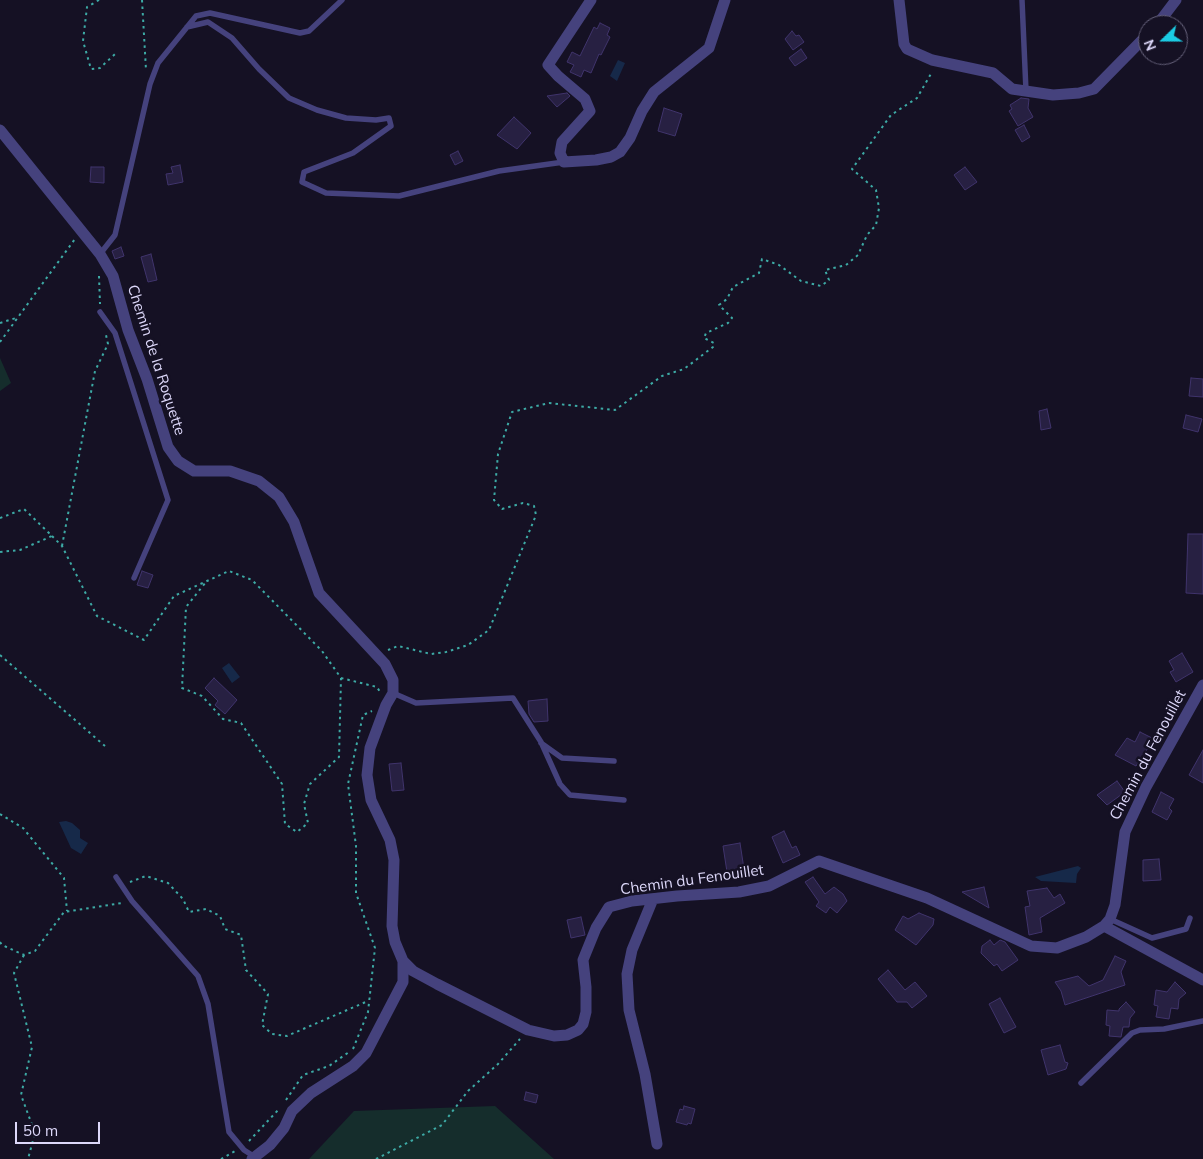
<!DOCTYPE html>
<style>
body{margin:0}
#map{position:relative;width:1203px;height:1159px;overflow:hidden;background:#151124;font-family:Mulish,sans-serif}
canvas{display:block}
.north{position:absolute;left:1138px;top:15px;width:50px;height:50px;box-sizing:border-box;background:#151124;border:1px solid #65617a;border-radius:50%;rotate:248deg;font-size:14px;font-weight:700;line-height:20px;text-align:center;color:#ddd8fa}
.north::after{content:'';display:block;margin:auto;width:18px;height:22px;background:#1bcce4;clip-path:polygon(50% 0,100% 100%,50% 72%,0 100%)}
.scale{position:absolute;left:15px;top:1122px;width:85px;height:22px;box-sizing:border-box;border:2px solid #ddd8fa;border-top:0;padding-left:6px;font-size:15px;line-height:18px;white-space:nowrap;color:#ddd8fa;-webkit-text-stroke:4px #151124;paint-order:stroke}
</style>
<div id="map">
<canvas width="1203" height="1159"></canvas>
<div class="north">N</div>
<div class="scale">50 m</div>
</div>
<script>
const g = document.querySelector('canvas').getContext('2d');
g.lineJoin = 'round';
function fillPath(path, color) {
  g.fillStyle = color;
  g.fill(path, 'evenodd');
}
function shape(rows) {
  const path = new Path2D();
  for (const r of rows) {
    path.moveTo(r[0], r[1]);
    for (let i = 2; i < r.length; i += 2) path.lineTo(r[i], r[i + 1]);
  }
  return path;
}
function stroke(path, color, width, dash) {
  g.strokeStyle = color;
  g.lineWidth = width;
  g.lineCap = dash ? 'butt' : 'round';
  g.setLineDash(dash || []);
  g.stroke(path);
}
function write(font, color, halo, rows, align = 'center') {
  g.font = font + ' Mulish,sans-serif';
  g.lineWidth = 5;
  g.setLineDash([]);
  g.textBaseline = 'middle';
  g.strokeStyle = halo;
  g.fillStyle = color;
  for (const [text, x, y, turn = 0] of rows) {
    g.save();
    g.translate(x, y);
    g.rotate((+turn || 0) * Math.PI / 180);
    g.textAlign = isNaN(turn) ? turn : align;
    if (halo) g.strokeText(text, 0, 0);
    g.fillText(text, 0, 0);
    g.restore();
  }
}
fillPath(shape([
 [0,358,11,383,0,391],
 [495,1106,554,1159,309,1159,354,1111]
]), '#152d2c');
fillPath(shape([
 [618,60,625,63,617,81,610,76],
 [229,663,240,677,232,683,222,668],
 [66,821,72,823,80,830,80,838,88,843,81,854,71,848,59,822],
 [1078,866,1081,868,1077,874,1076,883,1041,881,1035,877]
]), '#162949');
const building = shape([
 [600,23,610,28,607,35,610,37,601,55,599,54,591,73,584,70,581,77,570,72,574,65,567,62,572,52,580,56,594,27,597,29,600,23],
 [792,31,796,36,799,35,804,42,793,50,785,39,792,31],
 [801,49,807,58,795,66,789,58,801,49],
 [567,93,570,96,557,107,547,96,567,93],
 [1021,98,1029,99,1028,108,1033,117,1018,126,1009,111,1012,109,1010,105,1021,98],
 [664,108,682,114,675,136,658,131,664,108],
 [514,117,531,133,517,149,497,135,514,117],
 [1024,125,1030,137,1022,142,1015,130,1024,125],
 [458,151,463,161,455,165,450,155,458,151],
 [180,165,183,182,168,185,166,174,173,173,171,167,180,165],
 [91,167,104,167,104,183,90,182,91,167],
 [965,167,977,182,965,190,954,175,965,167],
 [121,247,124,256,115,259,112,251,121,247],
 [151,254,157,280,148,282,141,257,151,254],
 [1191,378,1203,379,1203,397,1189,396,1191,378],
 [1047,409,1051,428,1041,430,1039,411,1047,409],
 [1186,415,1202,419,1198,432,1183,428,1186,415],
 [1188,534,1203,534,1203,594,1186,593,1188,534],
 [142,571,153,575,148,588,137,585,142,571],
 [1182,653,1193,672,1176,682,1170,672,1174,670,1169,661,1182,653],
 [214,678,237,700,225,714,215,705,218,701,205,688,214,678],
 [547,699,548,721,534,722,529,714,528,701,547,699],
 [1140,732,1154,739,1136,766,1115,755,1127,738,1135,742,1140,732],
 [1203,750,1203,783,1189,775,1203,750],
 [401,763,404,790,392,791,389,764,401,763],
 [1117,781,1125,792,1107,805,1097,795,1117,781],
 [1161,792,1174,799,1169,808,1172,811,1167,820,1152,812,1161,792],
 [784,831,792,848,796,846,800,855,783,863,772,837,784,831],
 [740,843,744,869,727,872,723,846,740,843],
 [1159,859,1161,880,1143,881,1143,860,1159,859],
 [813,877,825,894,834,887,843,894,847,901,837,913,830,907,826,913,816,906,819,902,805,882,813,877],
 [984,887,989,908,962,892,984,887],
 [1047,888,1054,898,1060,894,1065,903,1040,918,1042,932,1029,935,1025,907,1030,906,1027,891,1047,888],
 [919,913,934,919,933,925,916,945,895,930,903,916,908,919,919,913],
 [581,917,585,935,571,938,567,920,581,917],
 [990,940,994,945,1000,940,1005,942,1018,960,1002,971,997,964,994,966,981,953,982,946,990,940],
 [1115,956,1126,961,1121,972,1125,985,1065,1005,1061,991,1055,982,1078,976,1089,986,1103,980,1115,956],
 [888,970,905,990,915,982,927,996,912,1008,907,1002,897,1002,878,979,888,970],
 [1175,982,1186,993,1179,999,1178,1009,1171,1008,1169,1019,1156,1017,1158,1006,1154,1005,1156,990,1167,992,1175,982],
 [1000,998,1016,1027,1004,1033,989,1004,1000,998],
 [1126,1002,1135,1012,1130,1018,1129,1027,1123,1027,1121,1037,1109,1036,1110,1026,1106,1025,1107,1010,1119,1011,1119,1009,1126,1002],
 [1060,1045,1065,1062,1068,1063,1066,1069,1048,1075,1041,1050,1060,1045],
 [526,1092,538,1095,536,1103,524,1100,526,1092],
 [684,1106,695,1109,691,1124,688,1123,687,1125,676,1122,680,1109,683,1110,684,1106]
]);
fillPath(building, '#272042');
stroke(building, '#40346c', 1);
stroke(shape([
 [99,0,87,7,83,41,91,69,100,68,115,54],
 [142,0,146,70],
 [99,276,100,304],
 [0,323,16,318],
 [0,342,75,239],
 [0,518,24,509,52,536,20,550,0,552],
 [52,536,62,546,97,616,144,640,174,596,229,571,252,580,322,651,341,678,339,757,310,784,304,804,308,823,297,832,285,824,282,784,241,723,223,719,202,696,182,688,186,607,206,582],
 [62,546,95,371,108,344,106,335],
 [388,650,398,646,431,654,446,652,468,645,489,630,536,515,534,506,523,503,502,509,494,500,498,454,512,412,549,403,615,410,662,376,684,369,713,347,714,343,704,338,706,333,728,323,732,318,719,305,727,299,733,287,759,273,762,259,779,265,801,281,821,286,829,280,825,270,846,265,858,255,867,235,876,225,879,208,876,190,852,169,891,115,917,98,932,72],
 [0,655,105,746],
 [341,678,377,687,380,692],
 [0,814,23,828,64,878,67,911],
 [130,882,146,876,168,883,183,899,189,912,206,909,220,916,225,929,241,935,246,970,268,994,262,1025,272,1034,287,1036,368,1001],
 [0,942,2,945,24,955,35,951,64,912,122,903],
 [24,955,14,973,32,1047,21,1095,35,1133,28,1159],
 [353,1049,368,1012,375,948,356,893,356,846,348,784,363,715,372,711],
 [286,1100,303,1075,329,1066,349,1052],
 [249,1141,280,1108],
 [221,1159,235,1151],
 [376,1159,442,1125,468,1091,498,1064,520,1039]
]), '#3daaa5', 2, [2.5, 4]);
stroke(shape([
 [1022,0,1026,91],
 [187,27,208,22,232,38,259,69,289,98,317,110,346,118,376,120,389,118,391,126,353,153,304,172,302,182,326,193,399,196,499,171,564,162],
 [100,254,115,235,150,84,158,63,196,16,210,13,300,33,309,31,342,0],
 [100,312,115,333,168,500,134,578],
 [393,693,416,703,513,698,541,742,560,784,570,795,624,800],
 [541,743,562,758,614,761],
 [116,877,132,901,198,976,208,1004,229,1132,244,1150,255,1157],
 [1110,919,1152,938,1186,929,1190,918],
 [1081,1083,1132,1033,1140,1030,1164,1029,1203,1021]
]), '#45427d', 5.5);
stroke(shape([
 [591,0,548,65,558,76,585,99,590,111,562,142,560,153,564,162,596,160,611,157,620,152,630,138,642,111,654,92,709,48,725,0],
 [899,0,904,44,907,49,932,60,993,73,1012,89,1053,95,1079,93,1094,89,1148,34],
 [1157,25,1176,0],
 [0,130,100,254,113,276,128,330,147,379,168,447,178,461,194,471,230,471,259,481,279,497,294,522,319,593,385,664,393,680,393,693,386,705,370,748,367,775,371,800,390,840,394,860,392,926,395,942,403,961,403,982,366,1053,353,1066,311,1093,292,1111,284,1128,270,1145,252,1159],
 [653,899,632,950,627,974,629,1010,645,1074,657,1144],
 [1104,926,1203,980],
 [403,961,413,971,437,984,528,1030,554,1036,567,1035,578,1030,583,1024,586,1012,586,987,583,960,596,928,609,907,632,901,677,896,739,892,769,886,819,861,927,898,1031,946,1057,948,1086,937,1104,926,1110,919,1115,905,1125,832,1146,787,1203,685]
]), '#45427d', 11);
write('15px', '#ddd8fa', '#151124', [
 ["Chemin de la Roquette",156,360,72],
 ["Chemin du Fenouillet",1148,755,-62],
 ["Chemin du Fenouillet",692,880,-8]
]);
</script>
